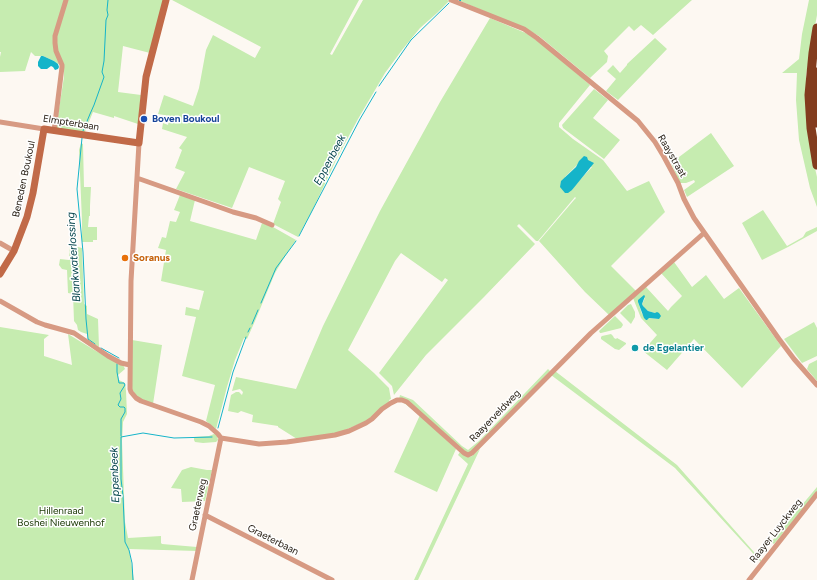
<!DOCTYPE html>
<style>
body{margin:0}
canvas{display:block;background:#fdf8f2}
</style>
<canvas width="817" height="580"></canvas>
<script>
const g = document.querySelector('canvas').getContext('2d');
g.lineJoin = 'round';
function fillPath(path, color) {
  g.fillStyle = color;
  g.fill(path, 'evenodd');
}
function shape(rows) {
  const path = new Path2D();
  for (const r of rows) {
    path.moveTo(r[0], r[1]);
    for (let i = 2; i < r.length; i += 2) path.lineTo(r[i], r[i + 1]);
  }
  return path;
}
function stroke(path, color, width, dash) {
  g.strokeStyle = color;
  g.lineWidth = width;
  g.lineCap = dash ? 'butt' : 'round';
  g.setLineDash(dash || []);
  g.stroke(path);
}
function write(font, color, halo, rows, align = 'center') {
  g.font = font + ' Figtree,sans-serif';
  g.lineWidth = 3;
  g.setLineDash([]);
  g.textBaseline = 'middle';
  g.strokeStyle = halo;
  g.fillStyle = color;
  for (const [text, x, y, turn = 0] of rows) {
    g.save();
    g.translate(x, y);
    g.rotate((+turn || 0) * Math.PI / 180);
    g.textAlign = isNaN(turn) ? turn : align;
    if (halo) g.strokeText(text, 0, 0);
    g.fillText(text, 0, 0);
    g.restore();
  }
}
fillPath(shape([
 [0,0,164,0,150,53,123,46,118,92,141,95,138,124,114,116,114,118,93,112,84,134,56,128,64,77,64,71,63,64,58,64,54,61,43,56,35,56,31,52,25,71,0,72,0,57,1,52,0,52],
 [172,0,359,0,330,54,332,55,363,0,447,0,449,1,437,13,420,28,402,50,385,73,358,119,337,158,313,209,298,237,273,224,281,202,278,199,285,181,249,167,232,208,176,189,185,172,175,168,182,150,179,148,187,137,162,129,163,123,168,125,170,116,158,114,164,95,193,106,199,88,206,50,213,35,255,58,261,47],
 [458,0,692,0,653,35,641,25,634,31,629,26,604,51,608,56,607,62,590,78,539,36,528,30],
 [809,0,817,0,817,15,806,75,807,115,810,147,817,177,817,207,810,188,799,140,796,100,797,73,782,73,799,59,802,34],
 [490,18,528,34,550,50,590,85,559,123,559,127,573,139,603,160,627,191,649,181,665,212,611,266,636,291,609,315,585,292,539,241,574,200,576,198,575,197,538,241,536,241,519,224,517,226,535,244,484,297,426,355,394,395,392,386,379,373,448,280,445,278,442,282,401,253,395,261,348,350,374,373,389,388,390,394,391,399,389,400,390,402,371,419,338,433,297,439,278,427,278,426,252,422,253,415,241,411,238,413,228,411,231,395,236,392,239,392,242,395,243,392,240,389,232,391,236,377,296,389,323,326,380,211,440,102],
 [578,164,592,167,575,185,572,190,565,177],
 [655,38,667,49,618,100,606,91,616,79,607,71,613,65,620,73,627,65,627,64],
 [594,89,608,100,593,118,620,140,604,159,563,128,562,125],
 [711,133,734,166,687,197,684,190,695,182,694,180,686,183,680,183,671,163],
 [81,143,83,144,84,187,91,187,90,206,90,216,89,216,88,227,97,227,97,240,93,240,93,242,82,242,82,221,79,150],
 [180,195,195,200,190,221,256,240,262,223,273,227,296,240,287,253,275,273,255,321,247,339,244,338,235,360,227,387,216,429,206,421,215,385,182,376,196,317,185,315,186,307,199,310,204,291,161,281,166,250,158,248,162,237,166,238,170,221,176,222,180,212,174,210],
 [763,210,787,246,803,237,806,232,817,227,817,231,788,247,762,260,742,223],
 [70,245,82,248,84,304,87,306,87,314,98,319,99,347,88,340,87,334,81,332,78,330,77,325,74,321,73,294,68,293,67,270,62,269,59,265,60,259,69,260],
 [674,262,692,287,706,275,724,299,739,288,781,346,742,388,694,339,667,370,643,351,657,335,641,318,633,298,646,287,668,311,671,307,682,296,661,273],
 [645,298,642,304,644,308,648,311,655,313,659,319,648,318,642,314,638,302],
 [631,304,635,312,635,317,631,324,620,313,628,305],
 [615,316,622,323,623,325,621,328,601,333,600,333,599,331],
 [814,322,817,328,817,356,802,363,784,339],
 [0,327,49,335,44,339,44,356,72,365,68,334,96,351,123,365,125,369,118,375,119,380,125,383,126,391,127,414,123,422,122,441,125,522,128,538,161,536,161,543,162,544,197,547,197,551,129,549,134,580,0,580],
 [611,334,613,336,614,338,616,339,617,338,626,343,626,344,619,350,615,349,601,339,601,337,602,336],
 [132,340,162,345,153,404,137,397,132,389],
 [817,360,817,381,807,369,809,364],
 [548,369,550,371,472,452,467,453,399,399,400,395,413,400,462,446,468,450,479,441],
 [555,371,677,465,761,560,761,562,675,468,551,375],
 [420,415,456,449,437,492,394,472],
 [214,434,217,435,218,440,216,442,203,443,195,442,194,440,194,437,209,436],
 [480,449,418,580,414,580,468,464,458,455,460,452,469,457,472,456],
 [191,467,207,470,212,470,205,501,182,502,181,489,171,488,182,470],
 [817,487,817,492,774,544,771,542]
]), '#c6ecb0');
fillPath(shape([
 [41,56,43,56,54,61,58,64,59,67,58,69,55,70,53,67,51,66,47,69,41,69,38,66,38,62],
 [584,156,587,157,588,160,594,163,572,190,568,193,565,193,560,187,561,181,576,167,579,161],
 [644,295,645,296,642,304,643,306,648,311,655,313,657,312,659,313,661,316,659,319,649,318,647,320,646,320,644,318,638,302,638,300]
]), '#15b4c9');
stroke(shape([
 [459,0,460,1,461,0],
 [379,86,411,40,449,3],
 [83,131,90,114,94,105,104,77,102,72,104,61,106,20,108,15,107,10,108,0],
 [82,138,77,189,83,252,86,319,88,339,95,344],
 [299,236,360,119,376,92],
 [261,303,276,268,296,241],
 [252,324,258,310],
 [248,332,250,328],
 [101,348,119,358],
 [117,364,117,372,119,383,124,383,125,385,120,393,121,399,118,405,120,407,124,407,125,408,125,412,121,419,121,436],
 [218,428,233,372,246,337],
 [133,580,132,563,129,550,125,542,123,496,121,479,121,437,143,433,174,438,212,437]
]), '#15b4c9', 1);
stroke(shape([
 [451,0,524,29,537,38,638,121,655,142,664,157,678,183,684,199,694,218,779,339,794,359,817,385],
 [0,122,44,129],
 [54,131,62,67,62,65,56,51,55,43,55,36,66,0],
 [139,143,131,281,130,389,131,392,136,398,141,401,201,422,209,426,218,434,221,438,192,580],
 [137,178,205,202,233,212,256,218,272,225],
 [0,243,14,251],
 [0,301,37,322,45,325,74,333,108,356,121,363,130,365],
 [221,438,259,444,287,442,335,435,349,431,366,423,372,419,382,409,391,403,397,400,402,400,407,402,464,453,468,455,472,453,591,333,704,233],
 [205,515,332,580],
 [749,580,817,494]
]), '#d79a83', 5);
stroke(shape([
 [0,274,14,251,27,217,33,193,44,129,139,143,146,77,166,0]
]), '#c16a48', 7);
stroke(shape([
 [817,28,813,53,809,95,811,128,817,165],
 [817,72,816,96,817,123]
]), '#833c1e', 9);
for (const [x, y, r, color] of [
 [144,119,4,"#1a4fb4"],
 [125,258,4,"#e8710a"],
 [635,348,4,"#0f9aa8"]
]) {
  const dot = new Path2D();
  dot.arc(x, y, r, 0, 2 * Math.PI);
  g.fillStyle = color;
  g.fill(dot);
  stroke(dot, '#fff', 1.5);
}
write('bold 10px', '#164399', '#fff', [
 ["Boven Boukoul",152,119]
], 'left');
write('10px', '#231a0f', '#fff', [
 ["Elmpterbaan",71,123,9],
 ["Raaystraat",672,156,60],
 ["Beneden Boukoul",24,179,-78],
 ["Raayerveldweg",495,416,-46],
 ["Graeterweg",198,505,-78],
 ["Raayer Luyckweg",776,531,-52],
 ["Graeterbaan",273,540,27]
]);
write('bold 10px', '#c56008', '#fff', [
 ["Soranus",133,258]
], 'left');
write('bold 10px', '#0d838f', '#fff', [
 ["de Egelantier",643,348]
], 'left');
write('10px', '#183600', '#fff', [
 ["Hillenraad",61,511],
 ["Boshei Nieuwenhof",61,523]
]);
write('italic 11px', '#05454d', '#fff', [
 ["Eppenbeek",330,160,-62],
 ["Blankwaterlossing",74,257,-94],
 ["Eppenbeek",115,475,-92]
]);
</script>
